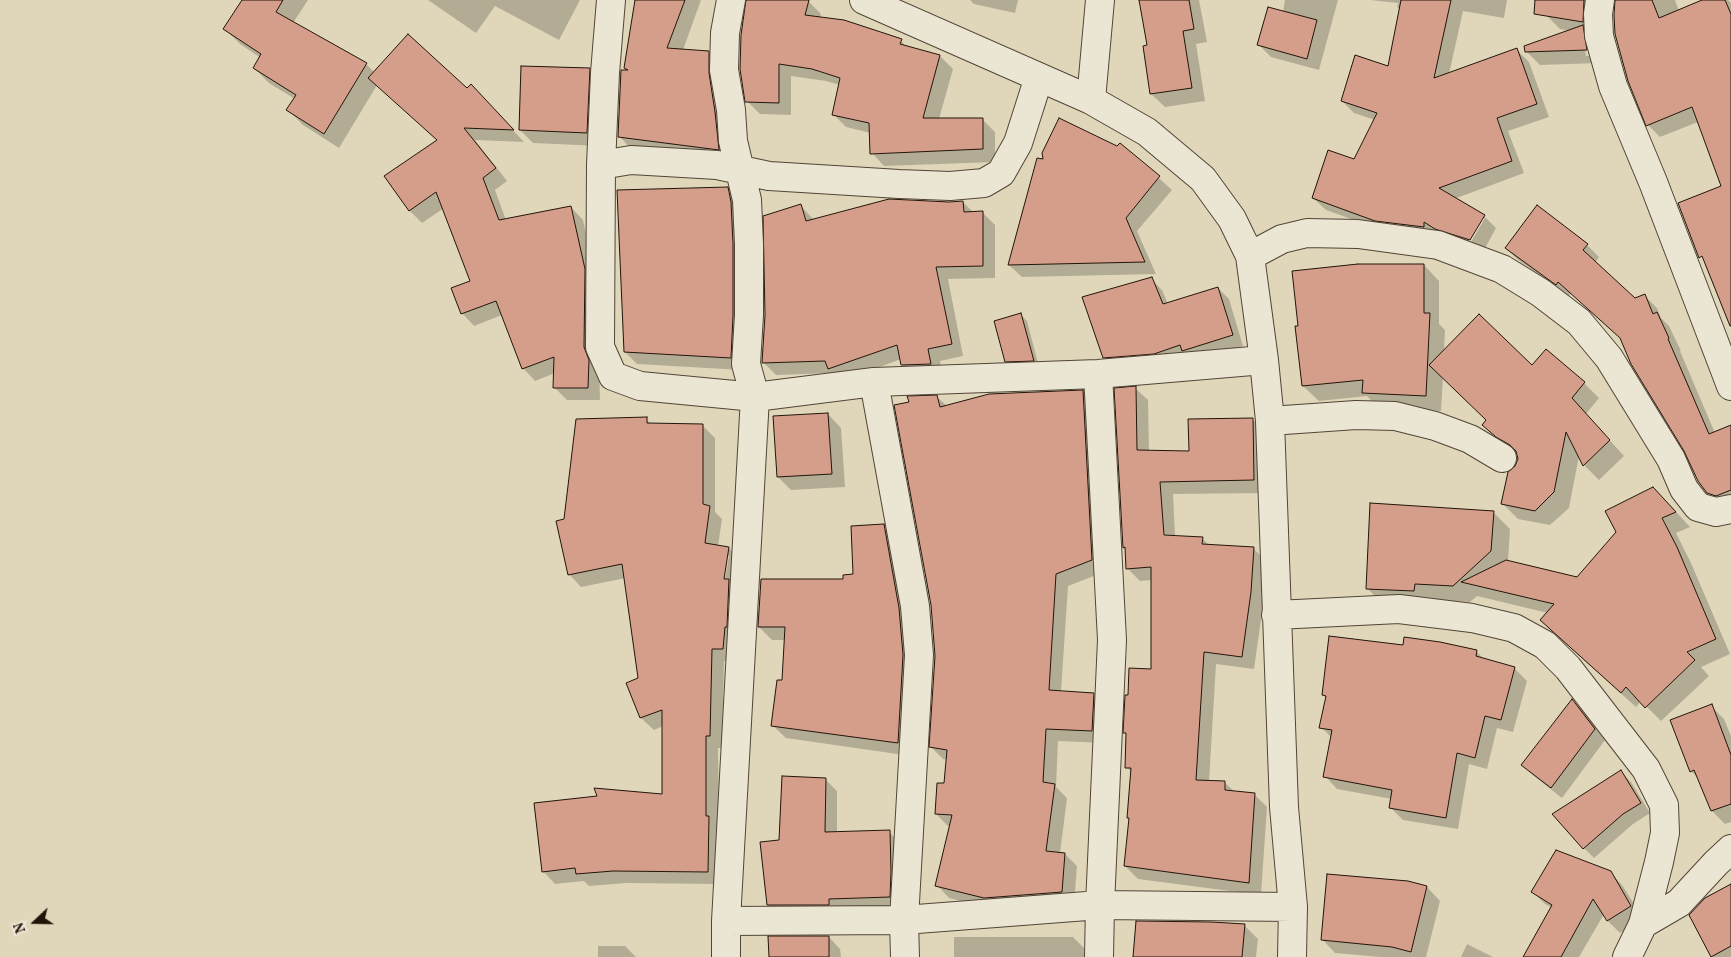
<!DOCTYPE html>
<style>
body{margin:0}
#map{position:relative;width:1731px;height:957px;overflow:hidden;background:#e0d7bb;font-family:Vollkorn,serif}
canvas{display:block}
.north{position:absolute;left:10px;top:897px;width:50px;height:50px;-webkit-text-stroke:4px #ebe5d3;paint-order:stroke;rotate:249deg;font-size:14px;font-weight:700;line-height:20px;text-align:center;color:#221409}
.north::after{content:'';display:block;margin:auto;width:18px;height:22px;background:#221409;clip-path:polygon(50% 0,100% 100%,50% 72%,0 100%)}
</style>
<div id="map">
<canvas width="1731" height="957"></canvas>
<div class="north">N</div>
</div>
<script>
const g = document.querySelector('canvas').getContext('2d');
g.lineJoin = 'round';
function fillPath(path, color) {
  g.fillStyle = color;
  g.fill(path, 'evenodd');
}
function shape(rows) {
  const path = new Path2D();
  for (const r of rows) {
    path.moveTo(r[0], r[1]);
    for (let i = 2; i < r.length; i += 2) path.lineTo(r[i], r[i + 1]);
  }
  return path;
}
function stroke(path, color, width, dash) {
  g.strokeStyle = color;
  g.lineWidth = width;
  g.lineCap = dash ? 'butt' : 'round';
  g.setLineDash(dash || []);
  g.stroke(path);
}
fillPath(shape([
 [244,0,308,0,293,23,366,64,375,73,467,90,483,98,524,142,475,140,507,181,495,190,506,220,571,207,583,220,597,282,600,400,567,400,554,387,555,373,535,381,523,368,502,315,474,326,462,313,471,282,444,208,422,223,410,211,386,177,438,141,377,85,339,148,303,125,288,110,295,99,269,83,254,68,261,58,240,44,225,29],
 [428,0,580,0,559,40,495,6,476,33],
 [636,0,701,0,683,50,708,52,721,64,731,161,631,149,619,136,629,71],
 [747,0,808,1,821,14,820,18,901,41,908,48,940,56,953,69,939,119,982,119,995,132,995,162,884,166,872,153,871,133,846,127,833,114,840,85,826,81,791,76,791,115,760,114,747,101],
 [970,0,1018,0,1015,13,974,4],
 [1140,0,1199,0,1207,42,1196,44,1205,101,1165,107,1151,94,1144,47,1149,47],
 [1285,0,1338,0,1319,70,1271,57,1258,44,1283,12],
 [1370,0,1507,0,1504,18,1463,11,1449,74,1517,50,1529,62,1549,117,1508,131,1524,173,1454,199,1484,216,1496,228,1483,252,1388,232,1326,210,1313,198,1354,161,1375,120,1354,113,1342,101,1389,68,1401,10,1397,7,1398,3],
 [1482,218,1485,218,1468,247,1466,245],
 [1547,0,1597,0,1599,63,1540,65,1526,51,1571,31,1560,29,1547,16],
 [1584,42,1587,42,1589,56,1586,56],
 [1616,0,1675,0,1679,11,1706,0,1728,0,1731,3,1731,180,1698,122,1660,137,1648,125],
 [589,70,602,83,600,146,533,143,520,130],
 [1121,144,1172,190,1137,231,1156,274,1022,277,1009,265,1038,159,1045,160,1118,148],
 [727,188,739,200,742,370,637,364,625,352],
 [963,202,974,213,982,212,995,225,995,278,948,279,963,356,940,361,943,376,915,377,902,365,901,359,842,381,834,373,776,375,763,362,800,205,814,220],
 [1587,245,1599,257,1595,263,1635,299,1644,295,1657,308,1661,318,1669,326,1681,351,1680,351,1715,433,1731,426,1731,507,1721,505,1708,492,1622,340,1571,293,1569,296,1518,260,1506,248],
 [1424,265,1439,281,1439,324,1445,330,1444,352,1532,367,1584,383,1599,398,1586,414,1624,456,1599,480,1584,465,1579,456,1569,508,1550,525,1518,519,1503,504,1519,459,1518,454,1499,440,1484,425,1488,420,1443,377,1441,411,1379,408,1367,396,1319,401,1303,386],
 [1151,279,1162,290,1168,304,1218,288,1229,299,1243,346,1194,361,1115,368,1104,357],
 [1021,315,1027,321,1039,367,1012,368,1006,361],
 [1135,388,1148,400,1149,452,1190,453,1252,419,1265,432,1266,493,1173,494,1175,536,1202,538,1209,545,1253,548,1266,561,1263,605,1254,669,1216,664,1209,782,1224,782,1235,792,1254,794,1267,807,1261,895,1138,879,1125,866,1131,820,1128,817,1132,773,1127,767,1128,735,1125,732,1129,696,1152,670,1152,580,1140,581,1127,568,1126,550,1124,548,1116,389],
 [1083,391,1095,404,1104,572,1068,586,1061,692,1093,694,1106,707,1104,743,1058,741,1056,787,1067,798,1060,853,1065,854,1077,866,1074,904,997,910,949,898,937,885,951,826,948,826,936,814,945,785,948,760,943,759,931,747,936,656,937,397,947,406],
 [828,414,841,428,845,487,791,490,778,477],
 [646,419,652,425,702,425,715,438,715,512,722,519,718,546,729,548,741,560,735,661,724,661,722,748,718,748,720,884,626,883,589,886,584,881,555,884,543,871,663,795,663,726,654,730,641,718,639,679,626,578,581,587,569,574,566,520],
 [726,556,729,556,724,585,722,585],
 [1668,503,1690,527,1676,533,1691,563,1730,654,1701,667,1709,676,1661,721,1641,701,1636,707,1556,635,1541,620,1548,613,1477,596,1470,602,1431,600,1384,605,1367,588,1493,512,1510,529,1508,562,1578,579],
 [884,525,897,539,912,622,911,756,786,738,772,725,783,682,785,640,772,640,759,627,854,576],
 [1404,646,1476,651,1486,661,1514,668,1527,681,1513,732,1497,728,1487,769,1469,764,1458,829,1403,820,1390,807,1392,799,1337,789,1325,776,1332,738,1321,727,1327,698,1323,695],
 [1572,701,1583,711,1605,740,1562,798,1534,776,1523,765],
 [1711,706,1724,719,1731,736,1731,822,1725,824,1712,811,1700,780,1691,771],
 [1621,772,1631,782,1650,813,1633,824,1594,858,1584,848],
 [825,779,837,791,837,833,889,832,901,844,901,908,780,917,768,905],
 [1610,872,1622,885,1643,918,1620,933,1608,921,1604,914,1579,957,1524,957,1552,908,1545,904,1533,892],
 [1731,885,1731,957,1713,957,1712,956],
 [1427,887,1440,901,1426,957,1380,957,1335,953,1322,939],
 [1244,925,1258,939,1256,957,1134,957],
 [829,937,840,949,841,957,771,957],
 [954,937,1073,937,1086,950,1086,957,954,957],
 [1467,944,1493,957,1461,957],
 [598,946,625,946,636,957,598,957]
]), '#0003');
const building = shape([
 [242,0,283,0,276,12,367,63,324,134,286,110,296,95,253,68,261,54,223,29,242,0],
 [635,0,685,0,667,48,709,51,709,73,715,112,719,150,618,137,621,70,628,70,624,68,635,0],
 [746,0,809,0,805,15,844,20,902,39,900,44,940,55,923,118,983,118,983,149,870,154,869,123,832,115,840,78,812,69,779,64,779,103,745,102,740,69,741,35,746,0],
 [1139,0,1189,0,1194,29,1183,31,1192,88,1150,94,1143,46,1147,45,1139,0],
 [1401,0,1451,0,1434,78,1517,48,1537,104,1497,118,1512,161,1439,188,1485,215,1470,240,1435,229,1424,222,1424,227,1375,221,1312,198,1328,150,1354,159,1377,113,1341,101,1355,55,1388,66,1401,0],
 [1535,0,1584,0,1583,22,1534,14,1535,0],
 [1615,0,1652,0,1659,18,1702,0,1725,0,1731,14,1731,326,1730,326,1702,256,1699,258,1678,203,1721,186,1692,107,1646,126,1628,81,1615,34,1614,15,1615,0],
 [1268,7,1317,20,1307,59,1257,45,1268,7],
 [1583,25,1587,50,1525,52,1524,46,1583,25],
 [408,34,467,88,471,84,514,130,464,128,496,168,483,178,499,220,571,206,585,269,584,347,589,360,588,388,553,388,554,357,522,369,496,301,461,314,451,288,470,281,436,192,409,211,384,176,437,140,368,78,408,34],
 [521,66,590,68,587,133,519,130,521,66],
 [1059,118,1117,146,1120,143,1160,176,1126,218,1145,262,1008,265,1037,158,1043,159,1042,153,1059,118],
 [728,187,731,202,733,244,733,315,731,358,624,352,617,190,728,187],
 [889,199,949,202,963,201,964,212,983,211,983,266,936,267,952,344,928,349,931,364,901,365,897,345,828,369,825,361,762,363,765,315,763,216,801,204,806,221,889,199],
 [1537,205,1588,244,1583,250,1635,298,1645,294,1653,314,1657,312,1669,338,1668,339,1709,434,1731,425,1731,490,1716,496,1707,493,1698,481,1684,451,1631,364,1620,338,1558,282,1556,285,1505,248,1537,205],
 [1358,264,1424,264,1424,313,1430,313,1426,396,1362,393,1363,380,1302,386,1295,326,1298,326,1292,271,1358,264],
 [1152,277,1163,304,1218,287,1233,335,1182,351,1180,345,1154,354,1103,358,1082,297,1152,277],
 [1021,313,1034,361,1005,362,994,321,1021,313],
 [1479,314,1532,365,1546,349,1585,382,1572,398,1610,440,1583,466,1566,432,1554,492,1535,511,1501,504,1508,472,1515,466,1518,459,1516,451,1510,445,1496,437,1482,425,1486,420,1429,365,1479,314],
 [1136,386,1137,450,1189,451,1188,419,1253,418,1254,480,1160,482,1164,535,1203,537,1202,544,1254,547,1251,592,1242,657,1204,652,1196,780,1225,781,1225,790,1255,793,1249,883,1124,866,1129,818,1127,818,1131,768,1125,768,1126,733,1123,733,1125,695,1128,695,1129,668,1151,669,1151,567,1126,569,1125,547,1123,548,1114,388,1136,386],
 [1083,390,1092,560,1056,574,1049,690,1094,693,1092,731,1046,729,1043,782,1055,784,1046,851,1065,853,1062,892,984,898,935,886,952,815,935,814,937,783,944,783,947,750,929,747,935,656,931,605,894,405,909,402,907,396,937,395,940,407,989,394,1083,390],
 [828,413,832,474,777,477,773,416,828,413],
 [647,417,647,423,703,424,703,504,710,506,705,543,729,547,724,579,729,579,727,627,725,627,723,649,712,649,710,736,706,736,706,816,709,816,708,872,613,871,576,874,575,868,542,872,534,803,597,796,594,788,662,794,662,710,640,718,626,683,638,678,622,564,568,575,556,521,564,519,576,419,647,417],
 [1653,487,1676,512,1662,518,1677,547,1716,639,1687,652,1695,660,1645,708,1626,687,1621,693,1540,620,1554,604,1461,582,1506,560,1577,577,1616,532,1605,511,1653,487],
 [1370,503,1494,511,1491,551,1453,586,1415,584,1414,591,1366,589,1370,503],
 [884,524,899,608,903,655,898,743,771,726,777,680,782,680,785,627,758,627,761,579,843,579,843,575,853,574,851,526,884,524],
 [1329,636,1403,645,1404,637,1440,642,1477,650,1476,656,1515,667,1501,720,1485,716,1475,758,1457,753,1446,818,1389,808,1392,790,1323,777,1332,730,1319,728,1326,696,1322,695,1329,636],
 [1572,699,1595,729,1551,788,1521,765,1572,699],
 [1712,704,1731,755,1731,804,1711,811,1694,770,1690,772,1670,720,1712,704],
 [1621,770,1641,803,1623,814,1583,849,1552,814,1621,770],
 [782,776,826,778,825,832,890,830,891,872,890,897,829,899,829,905,767,905,760,842,779,840,782,776],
 [1556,850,1611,871,1631,906,1607,921,1593,899,1561,957,1523,957,1552,905,1531,892,1556,850],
 [1327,874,1408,881,1427,886,1411,952,1392,947,1321,940,1327,874],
 [1731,884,1731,946,1711,957,1689,915,1705,898,1731,884],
 [1136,921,1211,922,1245,924,1242,957,1133,957,1136,921],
 [768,936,829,936,829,957,769,957,768,936]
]);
fillPath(building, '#d59e8b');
stroke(building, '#221409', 1);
const street = shape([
 [611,0,605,73,601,165,600,347,613,376,640,386,755,397,874,382,1098,374,1264,360],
 [864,0,1091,100,1147,132,1203,179,1232,219,1250,256,1264,360,1270,421,1284,807,1293,907,1292,957],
 [1600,0,1598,14,1599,36,1613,86,1653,182,1731,386],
 [1091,100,1100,0],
 [601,165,631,160,717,165,769,176,899,184,950,186,984,183,1001,173,1018,143,1039,77],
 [1250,256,1282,239,1307,233,1358,234,1438,245,1502,269,1541,293,1579,322,1609,358,1671,459,1684,489,1698,507,1716,512,1731,509],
 [1098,374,1112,640,1100,905,1099,957],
 [874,382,915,606,919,655,904,920,905,957],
 [1270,421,1356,415,1395,416,1435,426,1470,439,1502,458],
 [1276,615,1399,609,1472,618,1514,628,1545,645,1568,668,1646,769,1664,805,1665,833,1659,862,1643,924,1627,957],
 [726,921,904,920,1100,905,1293,907],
 [1643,924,1679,903,1716,863,1731,849],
 [726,957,726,921,755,397,746,364,749,315,749,244,747,200,733,141,731,110,724,70,725,33,731,0]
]);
stroke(street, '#524536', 30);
stroke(street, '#ebe5d3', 28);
</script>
